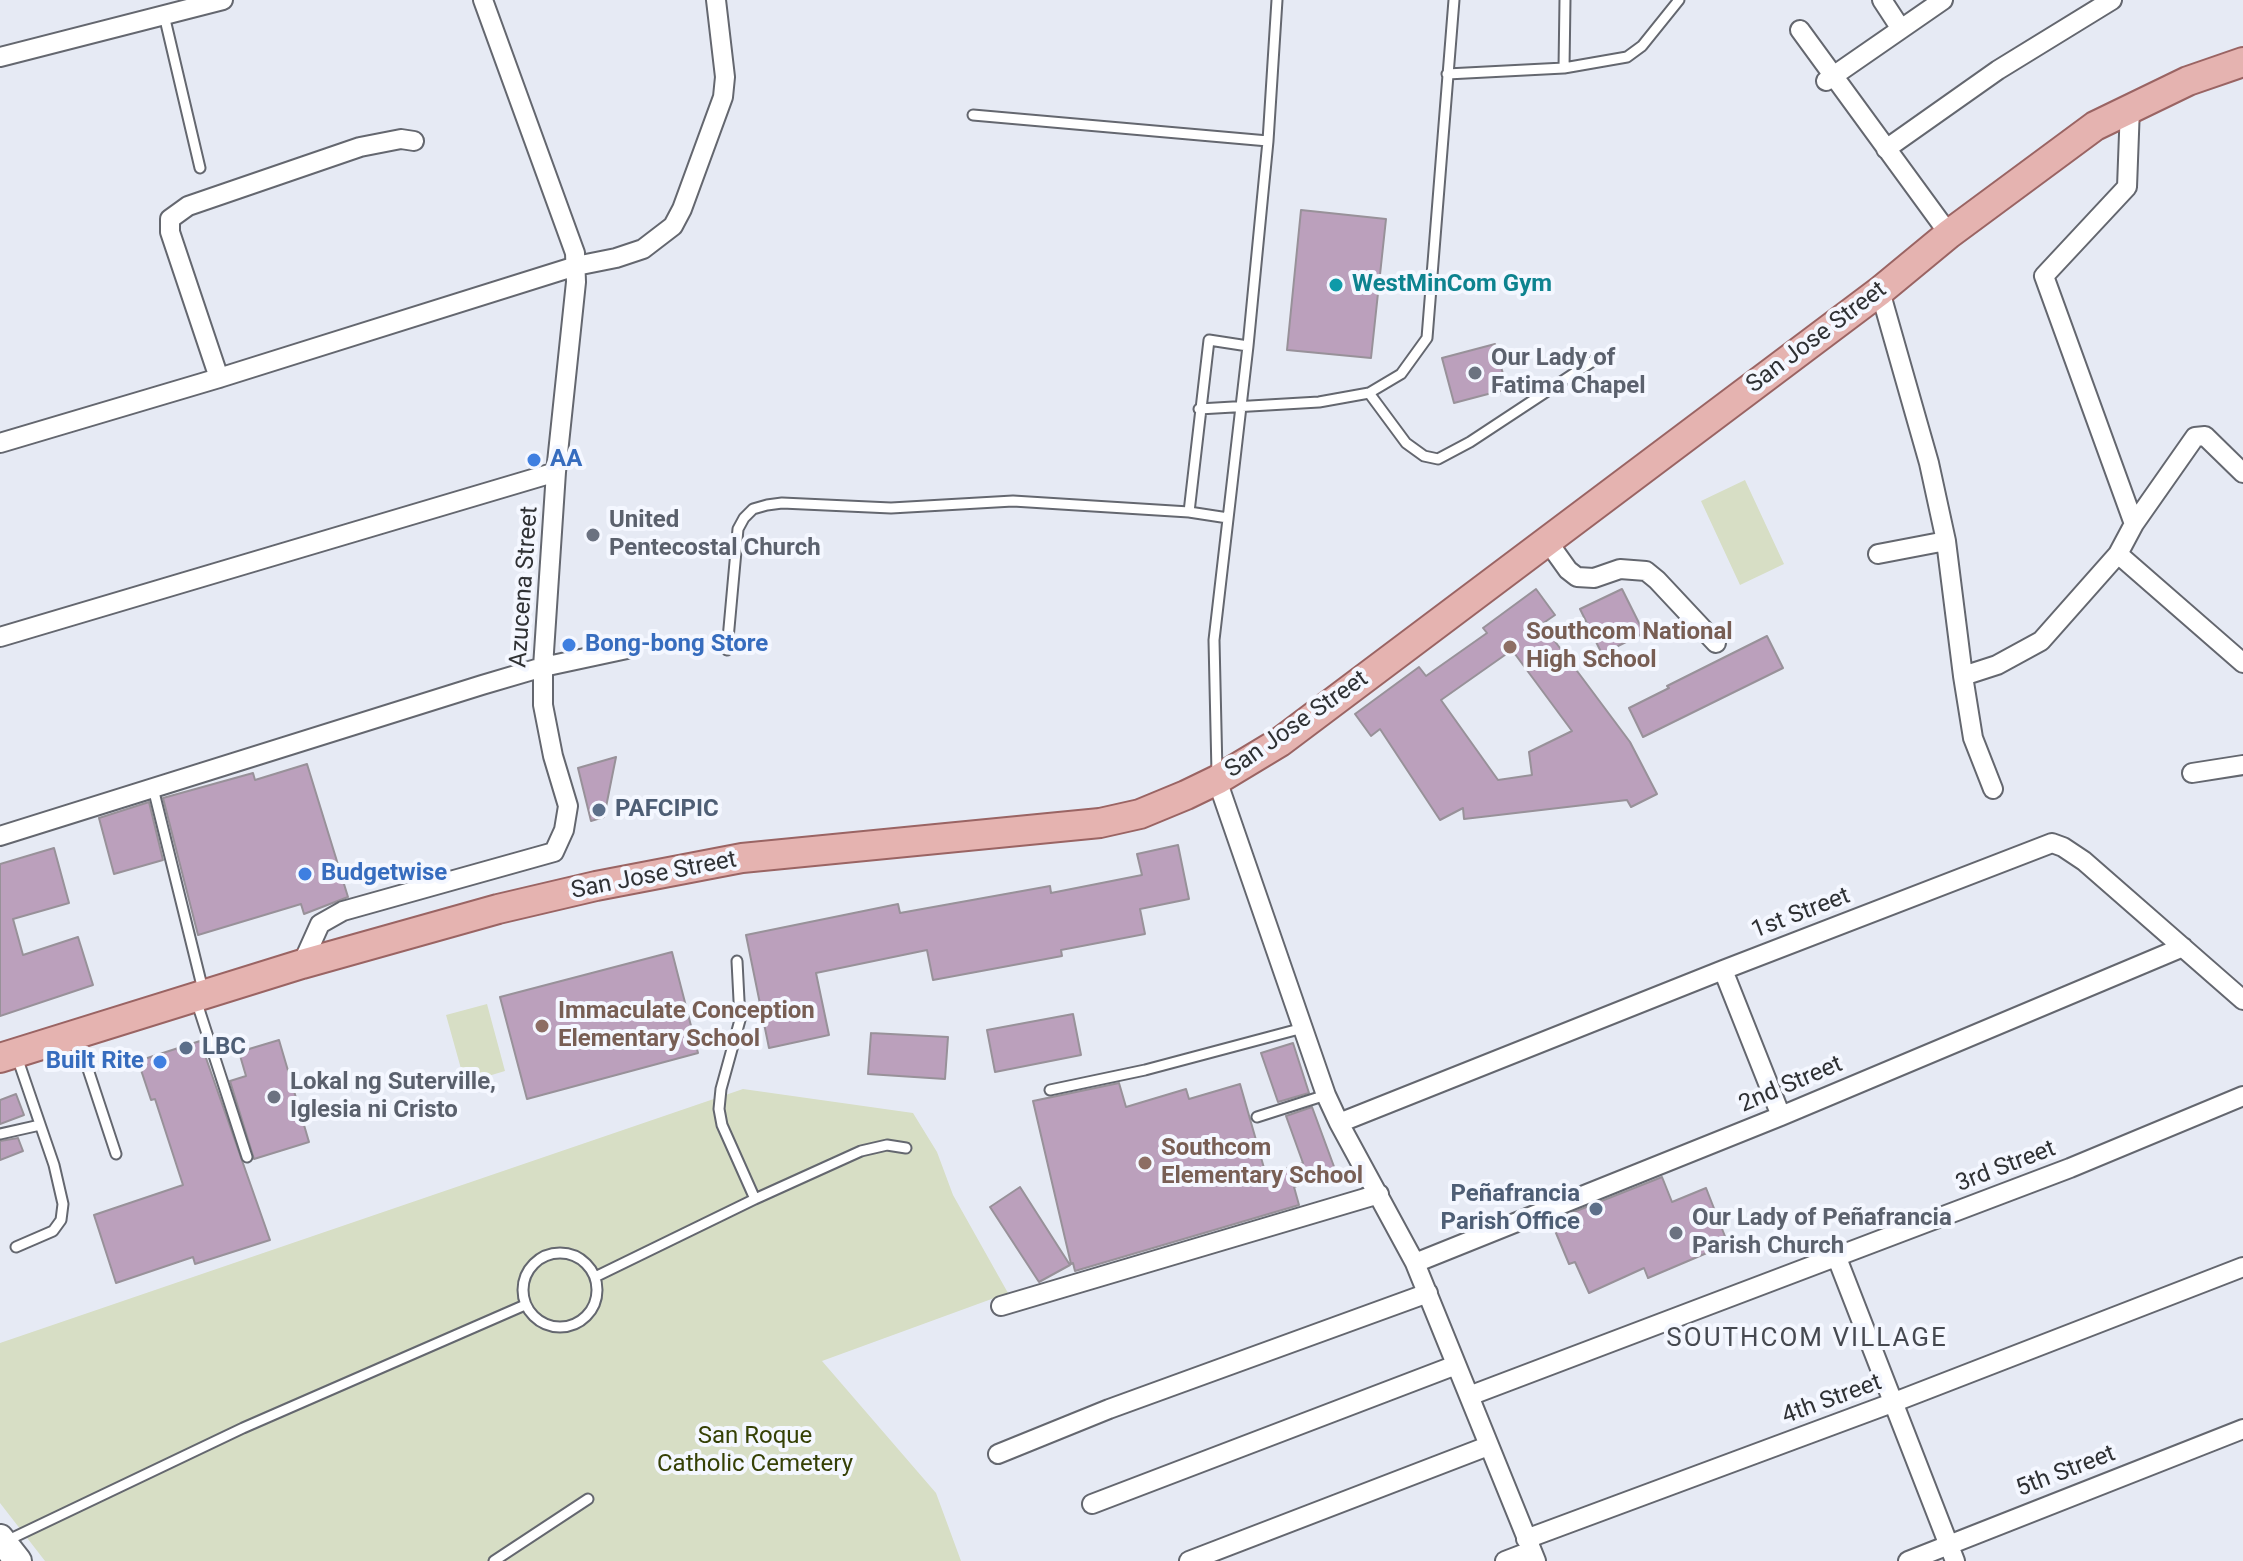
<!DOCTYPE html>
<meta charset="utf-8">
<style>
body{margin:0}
canvas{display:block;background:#e6eaf4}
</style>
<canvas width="2243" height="1561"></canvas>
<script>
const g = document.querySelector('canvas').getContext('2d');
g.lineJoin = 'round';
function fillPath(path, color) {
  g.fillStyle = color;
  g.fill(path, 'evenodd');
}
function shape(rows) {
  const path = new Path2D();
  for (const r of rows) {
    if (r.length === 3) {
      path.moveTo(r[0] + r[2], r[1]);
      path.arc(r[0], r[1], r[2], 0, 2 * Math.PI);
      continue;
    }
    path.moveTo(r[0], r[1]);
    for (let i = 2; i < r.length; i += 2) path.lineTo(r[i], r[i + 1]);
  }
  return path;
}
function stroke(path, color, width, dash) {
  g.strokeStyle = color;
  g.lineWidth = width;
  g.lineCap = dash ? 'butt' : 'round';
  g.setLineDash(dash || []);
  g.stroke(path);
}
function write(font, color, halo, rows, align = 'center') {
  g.font = font + ' Roboto,sans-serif';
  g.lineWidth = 8;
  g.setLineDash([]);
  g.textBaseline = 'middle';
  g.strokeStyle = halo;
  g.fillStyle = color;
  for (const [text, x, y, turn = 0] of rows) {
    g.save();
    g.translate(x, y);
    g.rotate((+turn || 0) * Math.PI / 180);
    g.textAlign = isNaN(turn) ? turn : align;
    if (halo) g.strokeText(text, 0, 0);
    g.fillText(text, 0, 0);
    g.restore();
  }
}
fillPath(shape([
 [1745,480,1784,564,1740,585,1701,501],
 [487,1004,505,1071,465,1083,446,1015],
 [743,1089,913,1113,937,1152,953,1195,1008,1293,822,1361,936,1493,961,1561,45,1561,0,1503,0,1343]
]), '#d7dec5');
const building = shape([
 [1301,210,1386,219,1371,358,1287,350,1301,210],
 [1495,344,1507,389,1454,403,1442,358,1495,344],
 [1536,589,1555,615,1542,624,1630,742,1657,794,1631,807,1627,800,1464,819,1463,808,1440,820,1380,729,1371,736,1355,714,1419,667,1426,676,1487,633,1483,628,1536,589],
 [1512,650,1572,731,1529,752,1532,775,1498,780,1441,700,1512,650],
 [1622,589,1644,633,1602,654,1580,609,1622,589],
 [1767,636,1783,668,1643,737,1629,708,1669,688,1667,686,1767,636],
 [616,757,604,817,591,821,578,768,616,757],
 [307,764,348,897,304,914,301,904,198,935,163,798,253,773,255,780,307,764],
 [149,802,163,860,114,874,99,818,149,802],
 [1178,845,1189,899,1140,909,1145,934,1061,950,1062,956,933,980,927,950,816,973,829,1035,769,1048,746,935,898,904,900,913,1050,886,1051,893,1142,875,1137,854,1178,845],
 [54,848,69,903,13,919,23,955,78,937,93,985,0,1016,0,864,54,848],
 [672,952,698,1053,527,1099,500,997,672,952],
 [1073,1014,1081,1055,995,1072,987,1030,1073,1014],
 [871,1033,948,1037,945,1079,868,1074,871,1033],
 [279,1040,309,1142,254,1159,230,1081,246,1076,239,1052,279,1040],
 [200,1041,270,1240,195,1264,193,1257,116,1283,94,1215,183,1185,155,1099,151,1100,138,1061,200,1041],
 [1293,1043,1309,1093,1278,1102,1261,1053,1293,1043],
 [1119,1083,1126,1107,1186,1089,1189,1099,1240,1084,1266,1175,1303,1163,1286,1116,1312,1107,1336,1172,1294,1187,1299,1205,1075,1271,1073,1263,1071,1264,1033,1101,1119,1083],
 [16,1094,24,1115,0,1124,0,1100,16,1094],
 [18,1138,23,1151,0,1160,0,1141,18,1138],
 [1662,1177,1672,1202,1706,1188,1728,1244,1648,1278,1644,1268,1589,1293,1575,1262,1569,1264,1551,1221,1662,1177],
 [1020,1187,1070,1265,1039,1282,990,1207,1020,1187]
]);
fillPath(building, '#bba0bc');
stroke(building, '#989199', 2);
const lane = shape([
 [164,15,200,168],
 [1564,68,1565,0],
 [1447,74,1564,68,1627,57,1642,46,1679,0],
 [973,115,1268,141],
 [1369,393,1406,443,1424,456,1438,459,1470,442,1596,359],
 [1199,409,1319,402,1369,393,1401,374,1427,338,1454,0],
 [1189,512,1209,340,1248,346],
 [727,650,738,529,744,518,753,509,767,505,782,503,891,508,1013,501,1189,512,1228,518],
 [1217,773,1214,640,1248,346,1268,141,1277,0],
 [153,788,203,990],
 [737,961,740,1020,721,1089,719,1109,722,1125,755,1199],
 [196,1000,247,1157],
 [77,1036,116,1154],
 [1050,1090,1145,1070,1303,1028],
 [1257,1117,1326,1095],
 [0,1134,40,1125],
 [16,1247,53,1231,61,1220,63,1204,54,1165,17,1057],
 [560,1290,37],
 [595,1277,755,1199,861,1151,887,1145,906,1148],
 [4,1542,243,1428,525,1305],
 [494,1561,588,1499]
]);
const street = shape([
 [1882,0,1901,29],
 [1800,30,1949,234],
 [0,57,223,0],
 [1826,81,1943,0],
 [1886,149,1998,70,2112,0],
 [1880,291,1929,463,1946,541,1963,676],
 [219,378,170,232,170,219,188,206,360,147,401,139,414,141],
 [0,443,219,378,576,266,616,258,643,249,673,226,682,209,723,97,725,77,716,0],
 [2134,524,2195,437,2205,436,2243,473],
 [1548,542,1568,570,1577,577,1594,578,1620,569,1646,571,1657,580,1716,643],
 [1878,554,1946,541],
 [2118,554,2243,663],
 [0,637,556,472],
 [2192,773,2243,765],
 [1217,780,1326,1095,1339,1123,1415,1263,1536,1561],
 [1993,789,1973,738,1963,676,1997,665,2041,641,2118,554,2134,524,2044,276,2127,187,2130,107],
 [0,836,482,685,543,667,627,649],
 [302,964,320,924,343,911,554,852,564,830,568,806,553,756,543,705,543,667,556,472,576,282,575,253,483,0],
 [1723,970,1781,1116],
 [1339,1123,1723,970,2052,843,2063,847,2084,861,2243,1000],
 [1837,1258,1955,1561],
 [1415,1263,1781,1116,2183,947],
 [1001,1306,1379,1194],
 [1469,1396,2070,1168,2243,1096],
 [998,1454,1109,1409,1428,1293],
 [1092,1504,1456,1365],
 [1526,1539,1892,1403,2243,1267],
 [1189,1561,1488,1446],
 [1505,1561,1531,1551],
 [1908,1561,2243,1429]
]);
const secondary = shape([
 [0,1538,18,1561]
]);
const primary = shape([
 [0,1058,302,964,498,909,596,886,742,858,1100,823,1140,814,1186,795,1217,780,1280,742,1880,291,1949,234,2095,126,2188,81,2243,62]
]);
stroke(lane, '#64676f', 13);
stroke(street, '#64676f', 22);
stroke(secondary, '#64676f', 30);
stroke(primary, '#9a6463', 32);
stroke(lane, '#fff', 9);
stroke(street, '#fff', 18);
stroke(secondary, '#fff', 26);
stroke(primary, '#e5b3b0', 28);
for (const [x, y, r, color] of [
 [1336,285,8,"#0f9aa8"],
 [1475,373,8,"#6b7280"],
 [534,460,8,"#3f7fe0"],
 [593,535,8,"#6b7280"],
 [569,645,8,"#3f7fe0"],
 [1510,647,8,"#8d6e63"],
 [599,810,8,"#5c6f8a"],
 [305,874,8,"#3f7fe0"],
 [542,1026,8,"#8d6e63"],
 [186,1048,8,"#5c6f8a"],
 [160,1062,8,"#3f7fe0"],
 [274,1097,8,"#6b7280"],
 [1145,1163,8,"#8d6e63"],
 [1596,1209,8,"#5c6f8a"],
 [1676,1233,8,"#6b7280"]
]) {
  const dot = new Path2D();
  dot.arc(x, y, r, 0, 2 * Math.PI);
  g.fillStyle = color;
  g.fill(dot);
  stroke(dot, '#f4f7ff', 3);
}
write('bold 24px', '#0d838f', '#f4f7ff', [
 ["WestMinCom Gym",1352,285]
], 'left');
write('24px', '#2f3134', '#f4f7ff', [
 ["San Jose Street",1817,338,-37],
 ["Azucena Street",525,587,-86],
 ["San Jose Street",1297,725,-35],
 ["San Jose Street",654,876,-11],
 ["1st Street",1801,914,-21],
 ["2nd Street",1791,1085,-23],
 ["3rd Street",2006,1167,-21],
 ["4th Street",1832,1400,-20],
 ["5th Street",2066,1472,-21]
]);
write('bold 24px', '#5b616d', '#f4f7ff', [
 ["Our Lady of",1491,359],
 ["Fatima Chapel",1491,387],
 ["United",609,521],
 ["Pentecostal Church",609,549],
 ["Lokal ng Suterville,",290,1083],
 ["Iglesia ni Cristo",290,1111],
 ["Our Lady of Peñafrancia",1692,1219],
 ["Parish Church",1692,1247]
], 'left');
write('bold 24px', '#366cbe', '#f4f7ff', [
 ["AA",550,460],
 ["Bong-bong Store",585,645],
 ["Budgetwise",321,874],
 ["Built Rite",144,1062,"right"]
], 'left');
write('bold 24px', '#785e54', '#f4f7ff', [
 ["Southcom National",1526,633],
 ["High School",1526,661],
 ["Immaculate Conception",558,1012],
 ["Elementary School",558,1040],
 ["Southcom",1161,1149],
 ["Elementary School",1161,1177]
], 'left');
write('bold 24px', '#4e5e75', '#f4f7ff', [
 ["PAFCIPIC",615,810],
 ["LBC",202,1048],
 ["Peñafrancia",1580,1195,"right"],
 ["Parish Office",1580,1223,"right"]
], 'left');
write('24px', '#354005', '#f4f7ff', [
 ["San Roque",755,1437],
 ["Catholic Cemetery",755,1465]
]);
g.letterSpacing = '2px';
write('26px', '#464950', '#f4f7ff', [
 ["SOUTHCOM VILLAGE",1807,1339]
]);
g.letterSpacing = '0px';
</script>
